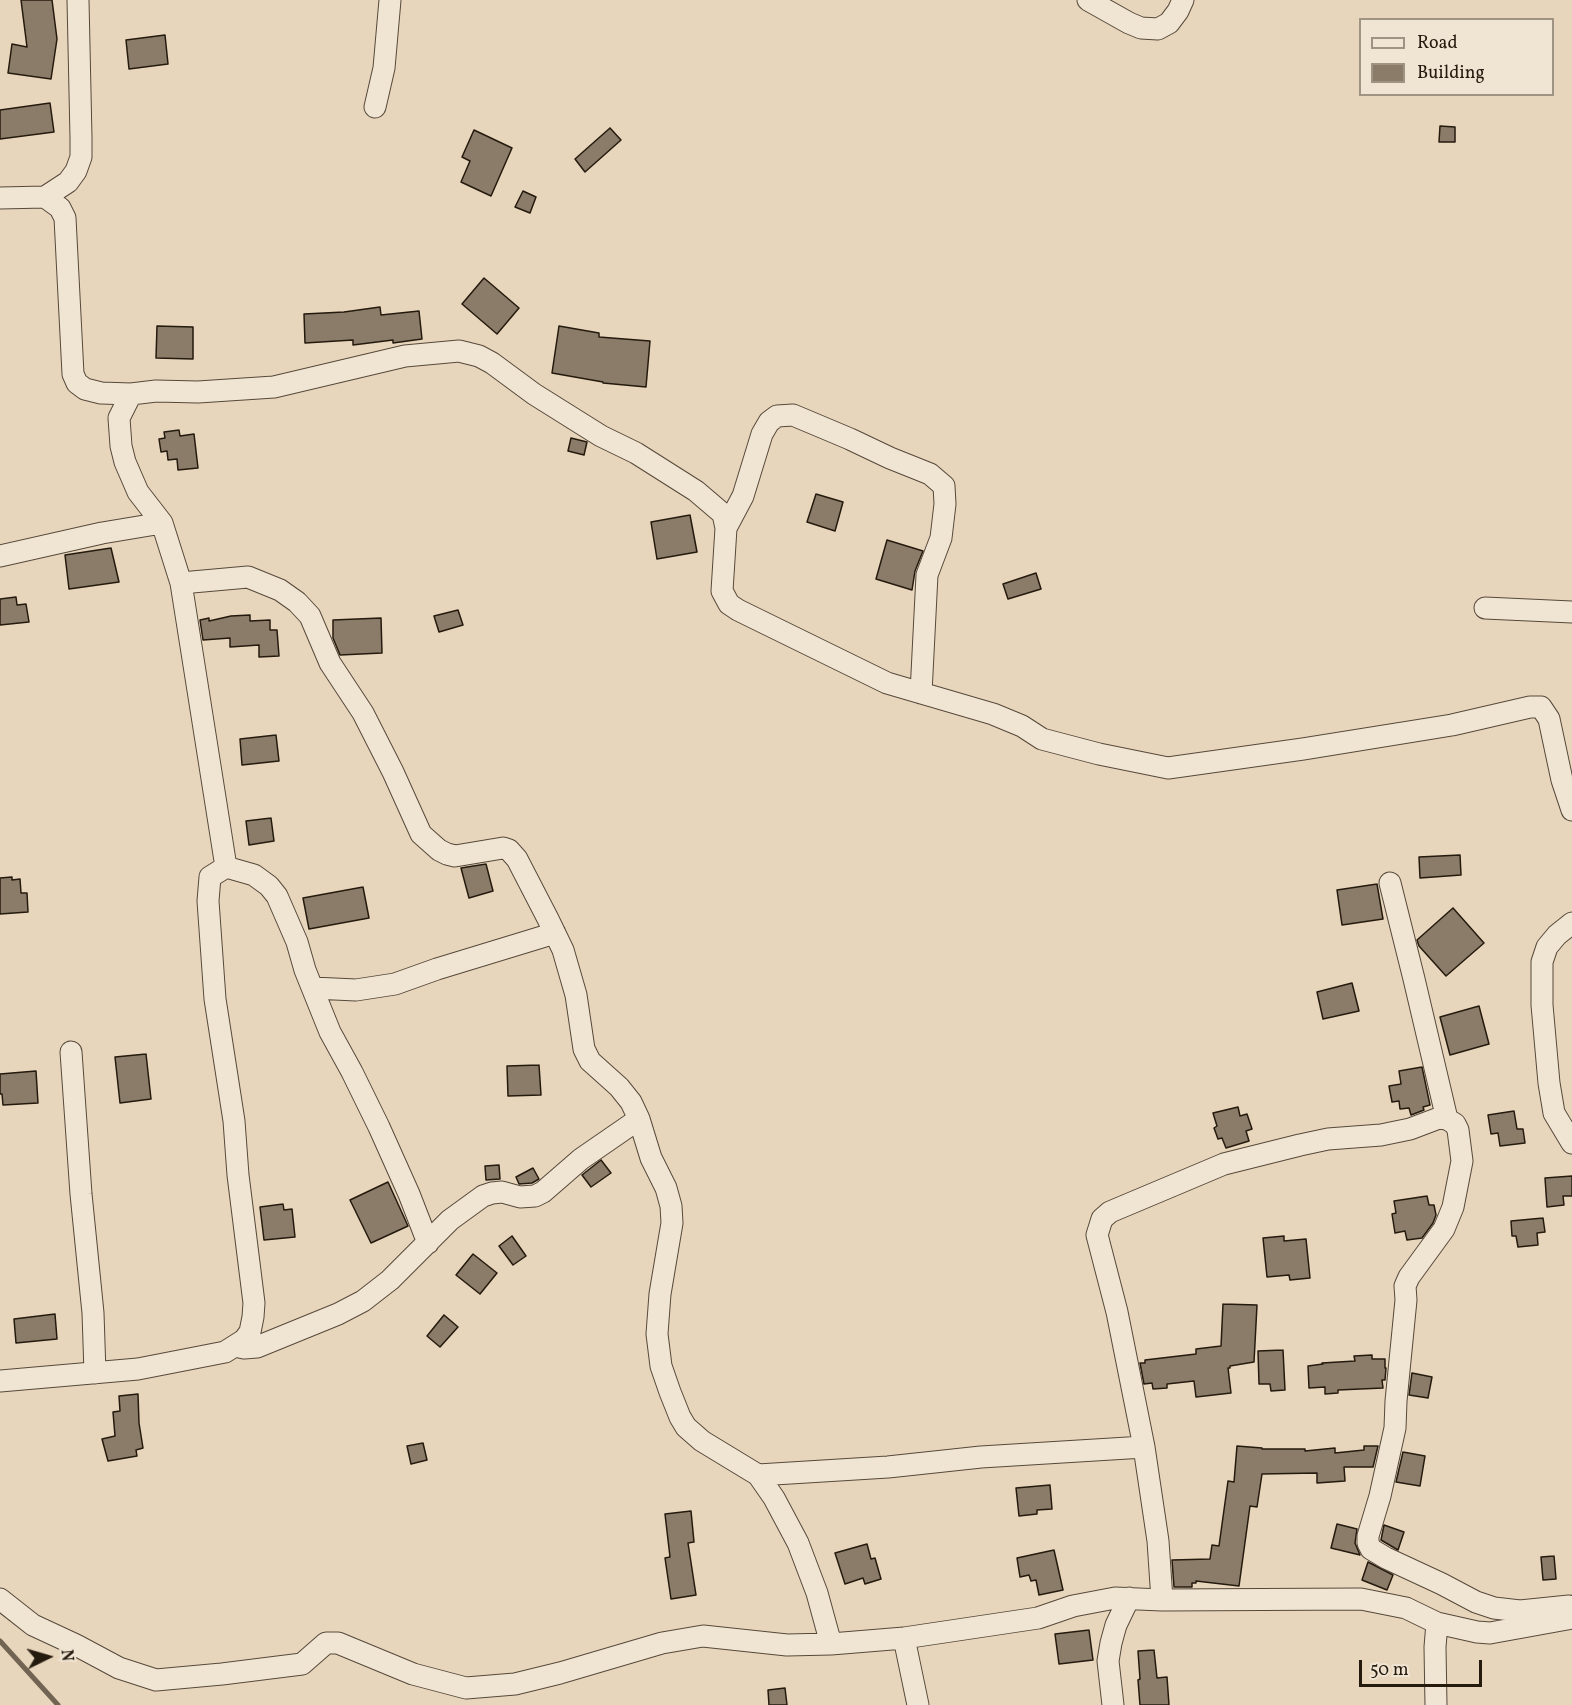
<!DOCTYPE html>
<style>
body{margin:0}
#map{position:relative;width:1572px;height:1705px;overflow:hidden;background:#e8d6bc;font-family:Vollkorn,serif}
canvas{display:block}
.legend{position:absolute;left:1359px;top:18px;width:195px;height:78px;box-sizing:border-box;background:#f0e4d3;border:2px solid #9f9384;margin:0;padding:8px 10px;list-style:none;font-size:18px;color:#251a0e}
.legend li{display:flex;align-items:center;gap:12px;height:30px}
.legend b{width:30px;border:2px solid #9f9384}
.north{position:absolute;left:18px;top:1627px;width:60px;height:60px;-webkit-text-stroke:4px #f0e4d3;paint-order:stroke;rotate:85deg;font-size:16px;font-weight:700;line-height:24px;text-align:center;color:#251a0e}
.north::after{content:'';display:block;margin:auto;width:21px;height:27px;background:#251a0e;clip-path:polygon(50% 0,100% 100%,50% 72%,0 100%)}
.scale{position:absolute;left:1359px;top:1660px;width:123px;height:27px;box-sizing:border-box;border:3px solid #251a0e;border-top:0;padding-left:8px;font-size:18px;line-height:21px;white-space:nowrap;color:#251a0e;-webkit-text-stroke:4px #f0e4d3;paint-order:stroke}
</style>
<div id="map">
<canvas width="1572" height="1705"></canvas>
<ul class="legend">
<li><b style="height:8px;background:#f0e4d3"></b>Road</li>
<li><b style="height:16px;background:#8a7c68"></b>Building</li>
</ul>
<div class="north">N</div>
<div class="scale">50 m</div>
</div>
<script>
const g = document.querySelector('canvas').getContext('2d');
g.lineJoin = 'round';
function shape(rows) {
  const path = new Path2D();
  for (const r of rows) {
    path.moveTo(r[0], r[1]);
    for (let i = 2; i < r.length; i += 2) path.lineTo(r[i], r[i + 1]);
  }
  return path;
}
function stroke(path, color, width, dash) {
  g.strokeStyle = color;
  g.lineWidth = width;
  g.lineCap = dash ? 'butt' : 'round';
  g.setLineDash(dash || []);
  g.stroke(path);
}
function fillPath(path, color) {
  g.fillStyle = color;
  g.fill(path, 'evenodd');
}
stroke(shape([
 [0,1641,58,1705]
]), '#726453', 5);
const building = shape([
 [21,0,52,0,57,39,51,79,8,73,12,44,27,47,21,0],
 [165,35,168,64,129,69,126,40,165,35],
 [50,103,54,132,0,139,0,110,50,103],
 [1440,126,1455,127,1455,142,1439,142,1440,126],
 [610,128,621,140,585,172,575,159,610,128],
 [474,130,512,148,491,196,461,182,470,161,462,157,474,130],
 [523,191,536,197,530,213,515,207,523,191],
 [484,278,519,308,497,334,462,304,484,278],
 [380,307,381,315,419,311,422,339,393,343,393,340,353,345,353,340,305,343,304,314,344,312,380,307],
 [157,326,193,327,193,359,156,358,157,326],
 [559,326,599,333,599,337,650,341,646,387,603,383,603,382,552,373,559,326],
 [179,430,180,436,194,434,198,468,178,470,177,459,168,460,167,451,161,452,159,439,165,438,164,432,179,430],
 [571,438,587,442,584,455,568,451,571,438],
 [816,494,843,502,835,531,807,522,816,494],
 [690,515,697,552,657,559,651,522,690,515],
 [887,540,923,551,915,571,912,590,876,579,887,540],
 [111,548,119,582,69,589,65,555,111,548],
 [1036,573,1041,589,1008,599,1003,584,1036,573],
 [16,597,17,605,26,604,29,622,0,625,0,599,16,597],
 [458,610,463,625,439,632,434,616,458,610],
 [250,615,250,621,270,620,270,630,277,630,279,656,259,657,259,645,230,647,230,638,203,640,200,620,209,618,209,621,231,616,250,615],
 [381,618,382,653,340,655,333,638,333,620,381,618],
 [276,735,279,761,242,765,240,739,276,735],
 [271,818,274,841,249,845,246,821,271,818],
 [1460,855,1461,875,1420,878,1419,857,1460,855],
 [486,864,493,891,469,898,461,868,486,864],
 [12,877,12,880,20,879,21,893,27,893,28,912,0,914,0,878,12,877],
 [1377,884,1383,919,1342,925,1337,890,1377,884],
 [363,887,369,918,309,929,303,898,363,887],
 [1453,908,1484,943,1446,976,1419,946,1417,940,1453,908],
 [1352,983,1359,1011,1323,1019,1317,992,1352,983],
 [1479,1006,1489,1044,1450,1055,1440,1017,1479,1006],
 [146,1054,151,1099,120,1103,115,1057,146,1054],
 [539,1065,541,1095,508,1096,507,1066,539,1065],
 [1422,1067,1430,1105,1423,1107,1424,1110,1411,1115,1409,1108,1400,1109,1399,1101,1392,1102,1389,1086,1401,1084,1399,1071,1422,1067],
 [36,1071,38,1103,3,1105,2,1094,0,1094,0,1074,36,1071],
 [1238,1107,1240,1116,1247,1114,1252,1129,1246,1131,1249,1141,1226,1148,1222,1138,1218,1139,1214,1128,1217,1126,1213,1113,1238,1107],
 [1514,1111,1517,1129,1523,1129,1525,1143,1500,1146,1498,1133,1491,1134,1488,1115,1514,1111],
 [601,1160,611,1173,591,1187,582,1175,601,1160],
 [499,1165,500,1179,486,1180,485,1166,499,1165],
 [533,1168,539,1179,532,1183,519,1184,516,1177,533,1168],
 [1572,1176,1572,1196,1563,1196,1564,1205,1547,1207,1545,1178,1572,1176],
 [388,1182,408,1226,371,1243,350,1200,388,1182],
 [1427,1196,1429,1205,1434,1205,1436,1215,1433,1223,1422,1238,1407,1240,1405,1231,1395,1233,1392,1214,1396,1213,1394,1201,1427,1196],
 [283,1204,284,1210,292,1209,295,1237,264,1240,260,1207,283,1204],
 [1543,1218,1545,1232,1537,1233,1538,1245,1518,1247,1516,1236,1512,1236,1511,1221,1543,1218],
 [512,1236,526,1256,513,1265,499,1246,512,1236],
 [1284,1236,1284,1241,1306,1239,1310,1278,1290,1280,1289,1275,1267,1277,1263,1238,1284,1236],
 [473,1254,497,1273,480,1294,456,1275,473,1254],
 [1223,1304,1257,1305,1254,1362,1230,1366,1230,1368,1228,1368,1231,1393,1196,1397,1194,1381,1167,1384,1167,1388,1153,1389,1152,1383,1144,1384,1140,1363,1145,1363,1145,1360,1196,1354,1196,1349,1221,1346,1223,1304],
 [55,1314,57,1339,16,1343,14,1319,55,1314],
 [444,1315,458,1327,440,1347,427,1336,444,1315],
 [1283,1350,1285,1390,1271,1391,1270,1384,1259,1384,1258,1351,1283,1350],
 [1372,1355,1372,1359,1385,1359,1385,1368,1386,1368,1385,1380,1382,1380,1383,1388,1338,1390,1338,1393,1325,1394,1325,1387,1309,1388,1308,1366,1323,1364,1322,1363,1355,1361,1354,1356,1372,1355],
 [1412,1373,1432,1377,1428,1398,1409,1395,1412,1373],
 [138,1394,139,1423,143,1448,136,1450,137,1456,108,1461,102,1439,115,1436,113,1412,120,1411,119,1396,138,1394],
 [423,1443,427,1460,411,1464,407,1446,423,1443],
 [1237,1446,1262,1448,1262,1449,1305,1449,1305,1451,1335,1448,1335,1453,1364,1450,1364,1446,1378,1446,1373,1467,1344,1467,1345,1481,1317,1483,1317,1473,1262,1474,1257,1507,1250,1506,1239,1586,1196,1581,1196,1583,1192,1583,1192,1587,1174,1587,1172,1560,1210,1559,1212,1545,1219,1546,1228,1481,1234,1482,1237,1446],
 [1403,1452,1425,1456,1420,1486,1396,1482,1403,1452],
 [1050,1485,1052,1509,1037,1510,1037,1514,1019,1516,1016,1488,1050,1485],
 [691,1511,694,1542,688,1543,696,1595,671,1599,665,1558,670,1557,665,1514,691,1511],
 [1337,1524,1357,1529,1355,1543,1360,1555,1331,1548,1337,1524],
 [1384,1525,1404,1532,1398,1550,1381,1540,1384,1525],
 [867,1544,871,1559,875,1558,881,1579,865,1584,863,1578,845,1584,835,1553,867,1544],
 [1054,1550,1063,1590,1039,1595,1036,1580,1031,1581,1029,1575,1020,1577,1017,1558,1054,1550],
 [1554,1556,1556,1579,1543,1580,1541,1557,1554,1556],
 [1368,1562,1393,1575,1387,1590,1362,1580,1368,1562],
 [1089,1630,1093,1660,1059,1664,1055,1634,1089,1630],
 [1154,1650,1157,1678,1167,1677,1169,1705,1140,1705,1138,1680,1140,1679,1138,1651,1154,1650],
 [785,1688,787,1705,769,1705,768,1690,785,1688]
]);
fillPath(building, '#8a7c68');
stroke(building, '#251a0e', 1.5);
const minor = shape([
 [1088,0,1129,23,1141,28,1158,29,1169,23,1178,11,1183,0],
 [375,107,384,68,390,0],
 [45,197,60,208,65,218,73,374,77,383,85,389,101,393,131,394,156,391,198,392,274,387,405,356,459,351,479,356,492,363,534,394,601,436,636,453,696,491,723,514,726,528,722,591,729,604,738,610,887,683,993,714,1022,726,1042,739,1099,754,1168,768,1303,749,1452,725,1530,707,1541,707,1549,719,1562,780,1572,810],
 [0,198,45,197,68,182,76,171,81,157,81,138,78,0],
 [726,528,743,496,762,434,769,422,777,416,793,415,850,439,890,458,930,474,944,486,945,504,941,538,927,575,921,693],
 [0,556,102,533,162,523],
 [181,583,248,577,280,590,297,602,310,616,330,663,363,713,393,772,421,834,439,850,447,854,455,856,503,848,509,850,517,859,548,919,563,950,576,995,584,1049,590,1061,619,1087,631,1102,639,1119,651,1158,666,1188,671,1206,672,1223,660,1294,657,1334,661,1366,670,1392,680,1417,686,1427,702,1441,758,1475,774,1498,798,1543,817,1593,831,1644],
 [1485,608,1572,612],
 [226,867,254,875,269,886,277,896,297,942,305,970,330,1032,352,1072,379,1127,409,1194,428,1243],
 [1390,883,1414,979,1447,1119],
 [1572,923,1557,935,1547,947,1542,962,1542,1005,1549,1083,1554,1113,1572,1143],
 [313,988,356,990,395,984,437,969,555,933],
 [71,1052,81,1194,93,1313,95,1373],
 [235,1346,244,1348,257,1347,338,1314,363,1301,390,1280,450,1220,483,1196,492,1193,502,1192,520,1197,535,1196,543,1192,581,1159,639,1119],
 [0,1381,138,1369,225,1352,244,1340,250,1332,253,1317,254,1303,238,1175,234,1121,215,999,208,901,210,877,226,867,181,583,162,523,138,492,125,462,121,446,119,418,131,394],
 [758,1475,888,1467,981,1457,1144,1447],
 [0,1599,33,1625,76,1645,119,1668,156,1680,222,1674,302,1664,326,1643,338,1643,413,1674,466,1688,515,1684,560,1673,662,1643,703,1636,787,1645,831,1644,904,1638,1038,1618,1073,1606,1115,1598,1162,1600,1361,1599,1406,1608,1437,1623,1477,1632,1490,1633,1572,1618],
 [1162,1600,1158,1541,1144,1447,1117,1312,1097,1235,1102,1219,1110,1212,1224,1164,1300,1145,1328,1139,1381,1135,1410,1129,1439,1118,1447,1119,1455,1124,1458,1130,1462,1161,1453,1207,1444,1229,1409,1277,1405,1286,1406,1300,1396,1401,1395,1428,1380,1496,1368,1536,1368,1543,1371,1549,1386,1558,1442,1584,1476,1602,1494,1608,1520,1611,1569,1606],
 [904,1638,918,1705],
 [1113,1705,1108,1661,1111,1643,1116,1625,1129,1598],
 [1436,1705,1435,1647,1437,1623]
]);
stroke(minor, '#56493a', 23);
stroke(minor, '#f0e4d3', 21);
</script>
